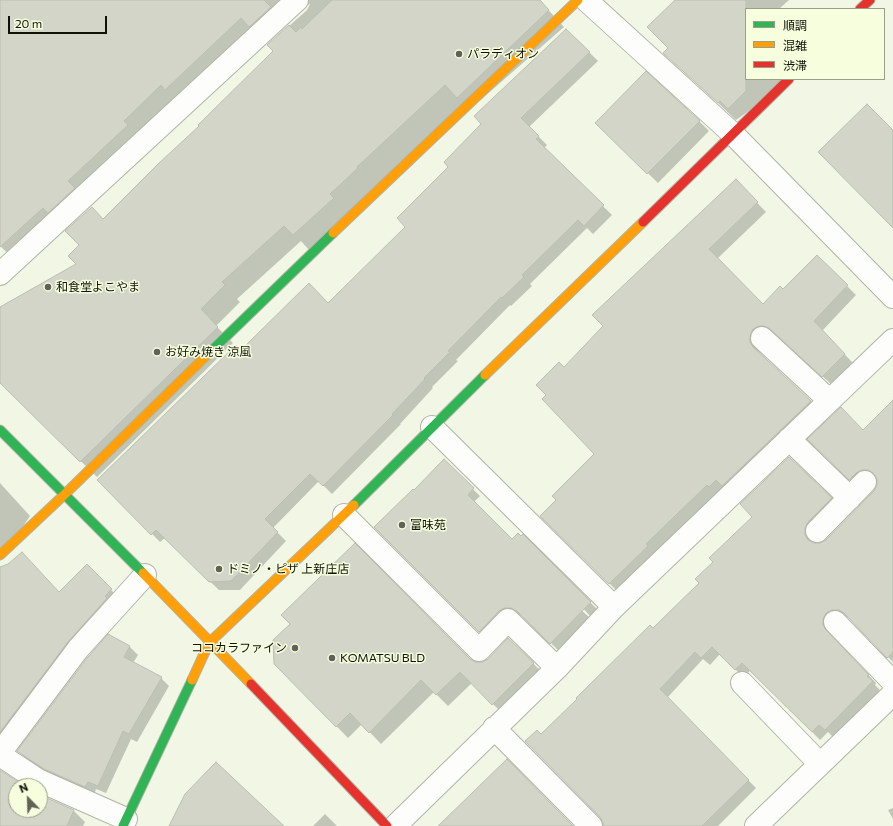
<!DOCTYPE html>
<meta charset="utf-8">
<style>
body{margin:0}
#map{position:relative;width:893px;height:826px;overflow:hidden;background:#f2f7e5;font-family:Commissioner,"Noto Sans JP",sans-serif}
canvas{display:block}
.legend{position:absolute;left:745px;top:8px;width:140px;height:72px;box-sizing:border-box;background:#f6fede;border:1px solid #9aa088;margin:0;padding:5px 7px;list-style:none;font-size:12px;color:#101207}
.legend li{display:flex;align-items:center;gap:8px;height:20px}
.legend b{width:20px;border:1px solid #9aa088}
.north{position:absolute;left:8px;top:778px;width:40px;height:40px;box-sizing:border-box;background:#f6fede;border:1px solid #9aa088;border-radius:50%;rotate:337deg;font-size:11px;font-weight:700;line-height:16px;text-align:center;color:#101207}
.north::after{content:'';display:block;margin:auto;width:14px;height:18px;background:#5f6255;clip-path:polygon(50% 0,100% 100%,50% 72%,0 100%)}
.scale{position:absolute;left:8px;top:16px;width:99px;height:18px;box-sizing:border-box;border:2px solid #101207;border-top:0;padding-left:5px;font-size:12px;line-height:14px;white-space:nowrap;color:#101207;-webkit-text-stroke:3px #f6fede;paint-order:stroke}
</style>
<div id="map">
<canvas width="893" height="826"></canvas>
<ul class="legend">
<li><b style="height:5px;background:#30b455"></b>順調</li>
<li><b style="height:5px;background:#ff9f0a"></b>混雑</li>
<li><b style="height:5px;background:#e5322d"></b>渋滞</li>
</ul>
<div class="north">N</div>
<div class="scale">20 m</div>
</div>
<script>
const g = document.querySelector('canvas').getContext('2d');
g.lineJoin = 'round';
function fillPath(path, color) {
  g.fillStyle = color;
  g.fill(path, 'evenodd');
}
function shape(rows) {
  const path = new Path2D();
  for (const r of rows) {
    path.moveTo(r[0], r[1]);
    for (let i = 2; i < r.length; i += 2) path.lineTo(r[i], r[i + 1]);
  }
  return path;
}
function stroke(path, color, width, dash) {
  g.strokeStyle = color;
  g.lineWidth = width;
  g.lineCap = dash ? 'butt' : 'round';
  g.setLineDash(dash || []);
  g.stroke(path);
}
function write(font, color, halo, rows, align = 'center') {
  g.font = font + ' Commissioner,"Noto Sans JP",sans-serif';
  g.lineWidth = 3;
  g.setLineDash([]);
  g.textBaseline = 'middle';
  g.strokeStyle = halo;
  g.fillStyle = color;
  for (const [text, x, y, turn = 0] of rows) {
    g.save();
    g.translate(x, y);
    g.rotate((+turn || 0) * Math.PI / 180);
    g.textAlign = isNaN(turn) ? turn : align;
    if (halo) g.strokeText(text, 0, 0);
    g.fillText(text, 0, 0);
    g.restore();
  }
}
fillPath(shape([
 [0,0,539,0,564,27,309,250,301,241,237,299,240,302,216,326,233,343,97,477,0,382,0,308,77,264,104,220,201,126,274,51,268,45,307,10,310,4,305,6,17,262,0,246],
 [676,0,789,0,779,9,746,9,746,79,793,79,736,120,665,53,670,48],
 [572,35,598,61,529,127,547,145,544,148,612,215,593,234,587,228,530,284,532,286,511,306,510,305,456,360,458,361,432,387,433,388,400,424,401,424,332,494,319,481,273,528,286,541,240,590,219,590,165,538,160,542,99,480,241,351,328,304,406,227,450,167],
 [699,121,709,131,658,183,596,123],
 [736,181,766,212,718,258,763,305,783,291,817,256,856,295,822,331,854,364,832,385,780,337,774,334,758,345,759,352,761,355,820,410,719,495,717,493,654,554,618,592,542,516,557,501,596,454,564,368,604,326],
 [893,402,893,662,852,621,847,617,840,617,830,627,830,634,834,640,876,683,875,685,880,690,833,737,828,732,820,740,751,670,743,677,720,654,710,665,703,659,667,698,756,788,718,826,604,826,604,822,541,736,700,583,714,562,754,517,789,458,839,506,812,537,813,544,820,544,827,541,875,491,878,486,877,478,870,477,858,487,809,439,863,431],
 [444,461,480,496,474,502,512,540,523,536,597,609,590,616,581,606,579,608,590,618,558,650,525,618,518,614,511,614,486,638,375,527,414,492],
 [0,483,30,516,0,561],
 [87,566,122,601,0,760,0,568,60,593],
 [508,639,545,675,505,716,472,683,448,706,434,692,381,744,362,724,348,738,275,663,470,660,476,663,483,663,489,659],
 [130,647,138,655,133,663,161,678,169,686,137,742,131,739,106,793,96,789,94,795,53,777,26,759,18,751],
 [0,771,23,786,16,786,16,810,40,810,40,796,74,811,85,822,83,826,0,826],
 [893,808,893,819,888,810],
 [325,814,337,826,313,826]
]), '#0003');
const building = shape([
 [0,0,264,0,271,7,249,27,241,18,165,90,161,85,124,121,128,125,68,181,75,188,48,213,43,208,0,247,0,0],
 [332,0,540,0,549,10,457,98,445,85,357,167,358,168,330,194,334,198,293,235,284,226,222,282,225,285,201,309,218,327,80,462,0,383,0,307,76,264,68,256,79,245,65,231,92,207,103,219,158,164,199,126,198,125,273,51,267,45,289,25,296,32,301,27,302,29,332,0],
 [675,0,746,0,746,91,728,109,720,101,718,103,663,53,668,48,647,27,675,0],
 [566,29,590,52,521,118,539,136,536,139,604,205,584,226,578,220,522,275,524,277,502,298,501,297,448,351,450,352,424,378,425,379,392,414,393,415,323,486,310,474,265,519,278,532,231,581,209,582,156,530,151,535,97,480,236,345,241,350,309,283,328,303,405,227,397,218,448,167,444,162,481,124,474,116,566,29],
 [646,71,700,121,647,174,595,123,646,71],
 [867,104,893,130,893,228,818,152,867,104],
 [736,179,758,202,709,249,763,304,780,286,783,289,817,255,848,285,814,321,845,354,822,377,770,329,764,326,759,326,753,329,750,336,750,342,753,347,811,401,722,486,716,480,709,487,707,485,646,544,648,546,609,584,540,516,556,500,552,496,594,454,542,399,546,395,536,385,559,362,564,367,603,326,592,315,736,179],
 [893,400,893,652,887,658,844,613,839,610,832,610,826,613,823,619,823,625,826,630,869,675,867,676,873,681,825,730,819,725,812,732,742,663,735,670,712,647,701,658,695,652,660,689,749,780,702,826,603,826,603,822,600,817,525,741,537,730,541,734,577,699,576,698,650,625,653,628,699,583,695,579,713,562,709,558,752,517,740,504,789,457,832,498,808,522,805,528,805,535,808,540,814,543,820,543,826,540,874,491,877,485,877,479,873,473,868,470,862,470,856,473,849,480,807,439,841,407,863,430,893,400],
 [444,459,474,488,468,495,512,539,518,533,521,536,523,534,591,602,550,644,517,611,511,608,504,608,499,611,479,632,374,527,413,489,414,490,444,459],
 [355,543,470,659,476,662,483,662,488,659,508,638,534,663,492,705,460,672,436,695,421,680,369,733,350,713,336,727,274,664,273,640,290,624,281,615,355,543],
 [22,552,59,592,87,564,112,589,105,596,107,598,68,642,0,732,0,567,8,564,22,552],
 [108,634,130,646,124,657,162,677,129,734,123,731,98,786,88,782,85,787,44,769,17,751,88,657,108,634],
 [507,759,573,826,438,826,507,759],
 [216,762,284,826,169,826,185,794,216,762],
 [0,770,24,786,16,786,16,810,40,810,40,795,74,810,67,826,0,826,0,770]
]);
fillPath(building, '#d2d5c8');
stroke(building, '#bbbeb1', 1);
const street = shape([
 [586,0,733,134,893,297],
 [0,274,297,0],
 [762,338,829,400],
 [432,427,614,607],
 [789,439,850,498],
 [344,515,479,650,508,620,557,668],
 [817,531,865,482],
 [835,622,893,682],
 [742,683,820,764],
 [494,728,591,826],
 [0,753,78,649,145,575],
 [0,755,38,780,126,819],
 [395,826,557,668,614,607,893,340],
 [756,826,893,694]
]);
const fast = shape([
 [208,354,333,233],
 [0,430,143,573],
 [354,505,485,375],
 [123,826,192,680]
]);
const slow = shape([
 [333,233,578,0],
 [485,375,643,222],
 [0,555,64,495,208,354],
 [143,573,251,684],
 [192,680,209,643,354,505]
]);
const jam = shape([
 [860,9,870,0],
 [643,222,789,79],
 [251,684,387,826]
]);
stroke(street, '#b1b4a6', 24);
stroke(fast, '#b1b4a6', 11);
stroke(slow, '#b1b4a6', 11);
stroke(jam, '#b1b4a6', 11);
stroke(street, '#fdfefb', 22);
stroke(fast, '#30b455', 9);
stroke(slow, '#ff9f0a', 9);
stroke(jam, '#e5322d', 9);
for (const [x, y, r, color] of [
 [459,54,4,"#5f6255"],
 [48,287,4,"#5f6255"],
 [157,352,4,"#5f6255"],
 [402,525,4,"#5f6255"],
 [219,569,4,"#5f6255"],
 [295,648,4,"#5f6255"],
 [332,658,4,"#5f6255"]
]) {
  const dot = new Path2D();
  dot.arc(x, y, r, 0, 2 * Math.PI);
  g.fillStyle = color;
  g.fill(dot);
  stroke(dot, '#f6fede', 1.5);
}
write('12px', '#101207', '#f6fede', [
 ["パラディオン",467,54],
 ["和食堂よこやま",56,287],
 ["お好み焼き 涼風",165,352],
 ["富味苑",410,525],
 ["ドミノ・ピザ 上新庄店",227,569],
 ["ココカラファイン",287,648,"right"],
 ["KOMATSU BLD",340,658]
], 'left');
</script>
